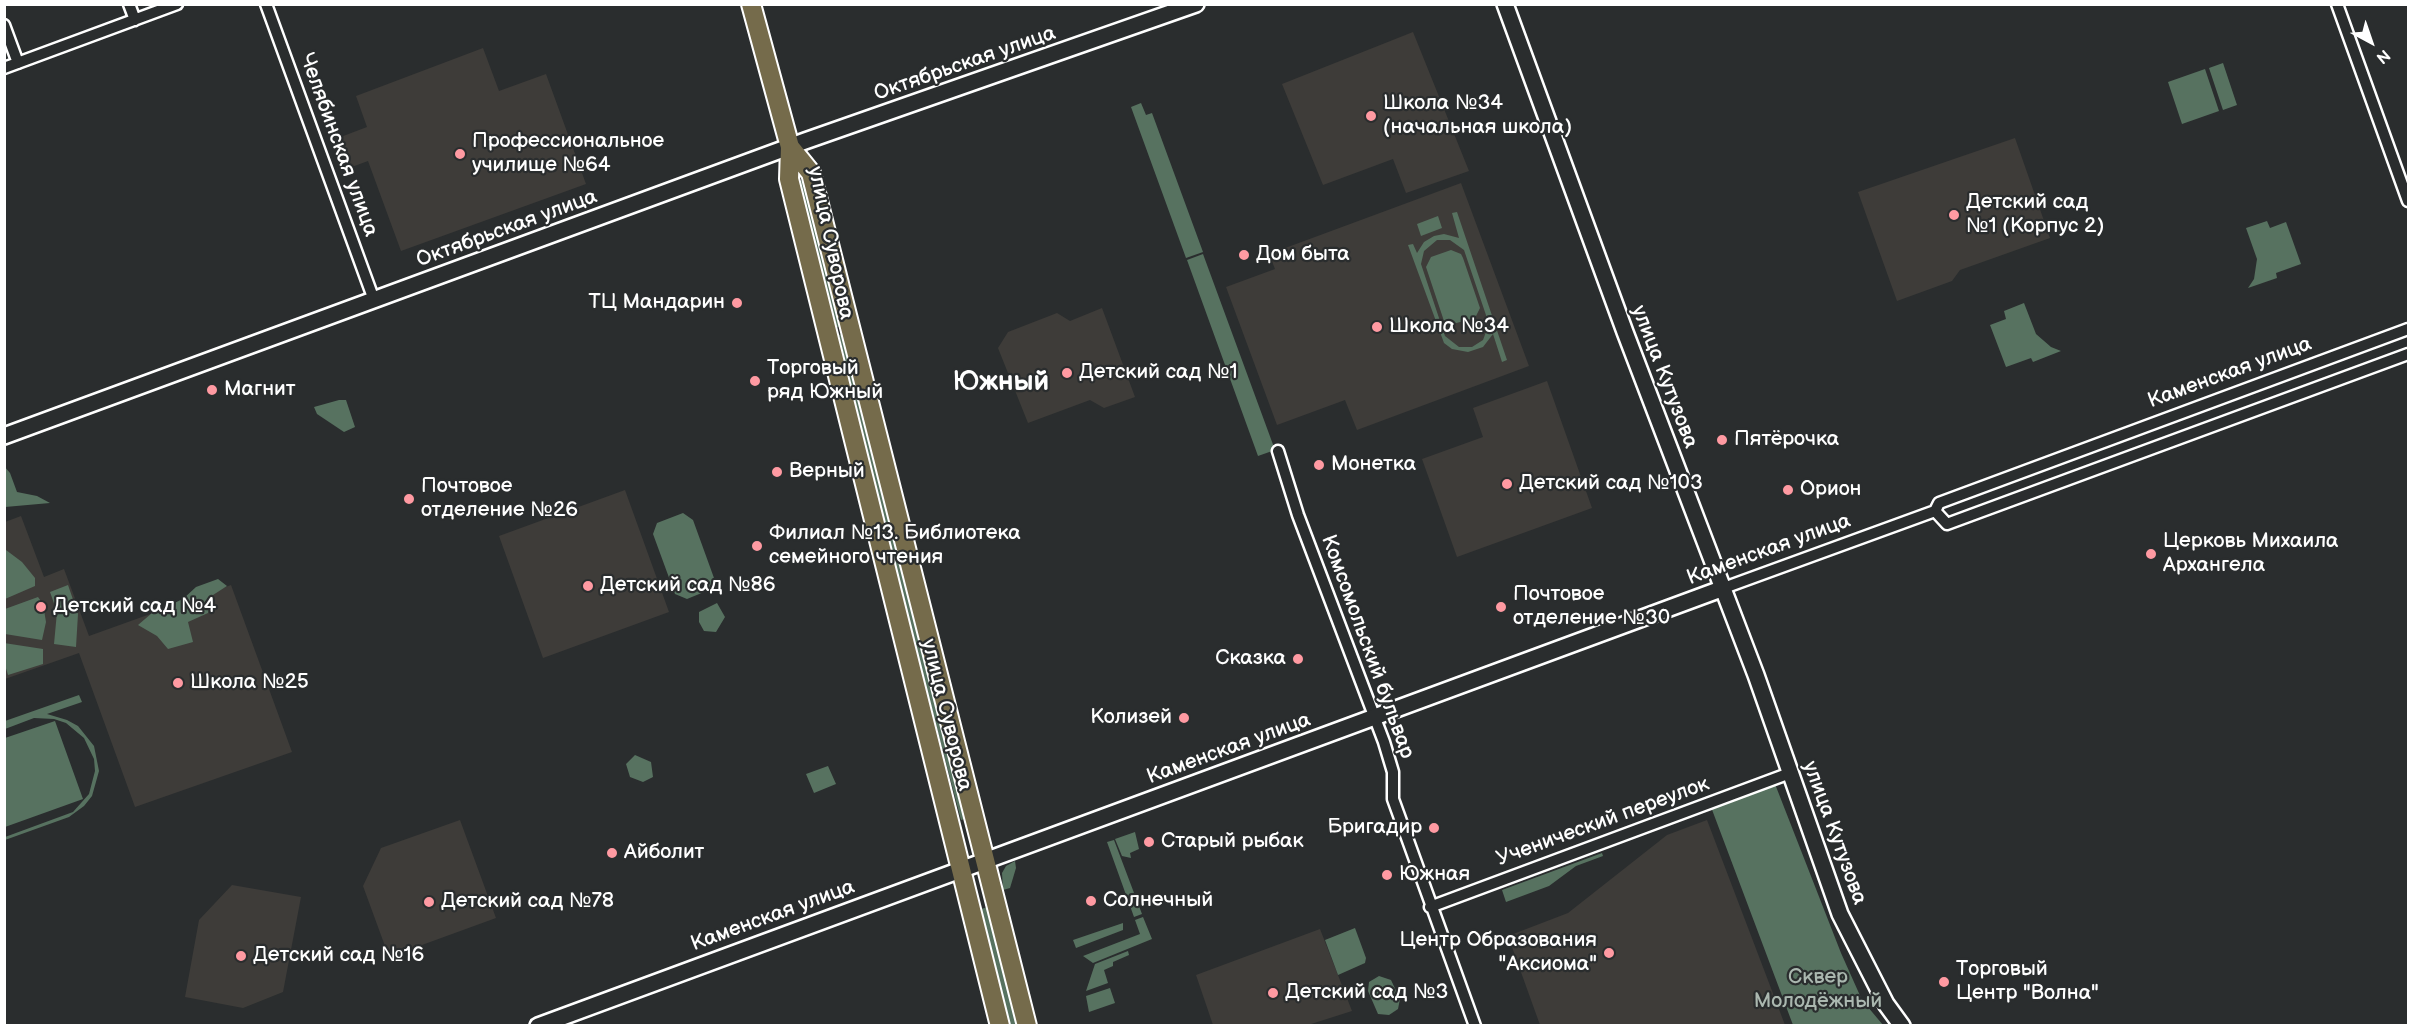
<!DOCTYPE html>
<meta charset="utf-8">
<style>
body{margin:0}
#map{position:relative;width:2413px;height:1030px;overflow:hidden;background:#2a2d2e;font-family:"Balsamiq Sans",sans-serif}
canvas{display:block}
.frame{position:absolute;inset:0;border:6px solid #fff;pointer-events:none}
.north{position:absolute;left:2341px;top:12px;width:60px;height:60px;-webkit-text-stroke:4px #2a2d2e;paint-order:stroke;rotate:140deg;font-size:16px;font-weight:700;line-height:24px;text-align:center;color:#fff}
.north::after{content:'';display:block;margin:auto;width:21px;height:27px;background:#fff;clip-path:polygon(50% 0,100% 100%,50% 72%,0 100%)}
</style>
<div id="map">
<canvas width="2413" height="1030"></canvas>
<div class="frame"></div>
<div class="north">N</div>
</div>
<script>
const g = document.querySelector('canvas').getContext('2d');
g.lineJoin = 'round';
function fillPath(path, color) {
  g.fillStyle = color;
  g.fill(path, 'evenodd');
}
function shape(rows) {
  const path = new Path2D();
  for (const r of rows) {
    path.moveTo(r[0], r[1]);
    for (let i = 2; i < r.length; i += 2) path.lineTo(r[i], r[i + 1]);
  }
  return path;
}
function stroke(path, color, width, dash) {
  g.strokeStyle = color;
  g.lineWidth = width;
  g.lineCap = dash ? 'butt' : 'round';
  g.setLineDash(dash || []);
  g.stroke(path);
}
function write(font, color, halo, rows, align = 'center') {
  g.font = font + ' "Balsamiq Sans",sans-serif';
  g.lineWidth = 4.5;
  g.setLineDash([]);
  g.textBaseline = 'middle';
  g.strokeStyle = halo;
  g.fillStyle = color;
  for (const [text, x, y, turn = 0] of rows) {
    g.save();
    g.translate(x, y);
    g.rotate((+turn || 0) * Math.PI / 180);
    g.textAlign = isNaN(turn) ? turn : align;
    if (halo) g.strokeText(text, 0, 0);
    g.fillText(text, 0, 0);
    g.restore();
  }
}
fillPath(shape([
 [1413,32,1469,171,1406,193,1393,159,1323,185,1282,84],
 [483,48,499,91,546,74,586,184,401,251,368,161,349,168,338,138,367,127,356,96],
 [2015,138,2050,238,1960,270,1952,281,1897,301,1858,192],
 [1461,183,1529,366,1357,430,1345,400,1277,425,1226,287,1275,269,1269,254],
 [1102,308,1135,397,1104,408,1090,400,1028,423,998,348,1008,332,1057,313,1070,321],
 [1547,381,1592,508,1457,557,1422,459,1483,437,1473,408],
 [625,490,669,612,543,658,499,536],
 [21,516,44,577,64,569,89,636,231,585,292,752,135,807,79,653,5,679,5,522],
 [460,820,496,918,389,957,363,886,381,848],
 [1707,820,1785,1025,1540,1025,1508,936,1568,913,1667,835],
 [232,885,301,897,283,992,243,1008,185,997,199,920],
 [1320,929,1352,1011,1308,1025,1213,1025,1196,975]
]), '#3e3c39');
fillPath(shape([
 [2223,63,2237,105,2223,110,2209,68],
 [2205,69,2219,111,2182,124,2168,82],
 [1141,103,1146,115,1152,113,1203,252,1186,258,1131,107],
 [807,180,844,325,835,328,798,181],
 [1457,212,1507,360,1502,362,1493,334,1483,347,1468,352,1452,349,1444,343,1408,245,1413,244,1417,253,1424,242,1434,236,1444,234,1459,238,1452,213],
 [1437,240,1450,240,1464,250,1489,324,1483,340,1472,347,1459,347,1445,336,1421,264,1424,251],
 [1438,216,1442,228,1421,236,1417,224],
 [2267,221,2270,228,2286,222,2301,264,2276,273,2277,278,2248,288,2254,279,2257,259,2246,228],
 [1451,250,1461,254,1463,258,1480,308,1475,318,1449,325,1444,321,1426,267,1431,257],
 [1203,254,1275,450,1258,456,1187,260],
 [2024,303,2036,334,2051,347,2061,351,2033,362,2031,358,2006,367,1990,325,2006,319,2004,311],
 [846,332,968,818,961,820,909,622,839,335],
 [339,400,346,400,355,427,344,432,317,414,314,407],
 [4,466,10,473,17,492,37,496,50,503,5,507],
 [683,513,693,520,714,578,709,590,687,599,675,594,653,534,657,523],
 [6,550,22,562,35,578,35,586,5,599],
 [218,579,227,586,213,595,208,613,188,622,193,642,168,649,157,636,138,625,152,613,183,599,196,587],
 [68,585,78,614,76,647,54,644,57,612,50,592],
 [38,597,43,604,46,622,42,640,5,634,5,609],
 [717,603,725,617,716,632,704,631,699,622,699,612],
 [4,643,43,649,43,664,8,675,5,665],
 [79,695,82,702,47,714,67,720,78,726,94,746,99,771,92,796,84,806,69,817,5,840,5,837,73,812,89,794,95,771,94,759,84,738,66,723,54,719,34,718,5,729,5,721],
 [55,721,83,799,5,827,5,738],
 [635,755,651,762,653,777,643,782,630,777,626,764],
 [828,766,836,784,814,793,806,774],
 [1775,784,1841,953,1862,1000,1883,1025,1793,1025,1711,807],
 [1135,832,1139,849,1130,853,1131,858,1122,856,1115,839],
 [1114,840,1142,914,1134,917,1107,842],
 [1602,853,1603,856,1576,866,1549,886,1506,902,1502,890],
 [1015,861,1016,868,1010,888,1003,890,1002,873,1006,866],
 [988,907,1017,1025,1010,1025,981,909],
 [1143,917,1152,939,1093,963,1083,956,1140,934,1135,920],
 [1123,923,1123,930,1076,948,1073,940],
 [1355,928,1366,958,1365,963,1338,975,1325,940],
 [1128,951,1129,955,1113,962,1113,966,1104,970,1108,983,1086,991,1095,964],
 [1379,976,1391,980,1400,999,1398,1009,1389,1015,1378,1014,1368,991,1369,982],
 [1110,988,1115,1003,1089,1012,1086,996]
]), '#577260');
const street = shape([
 [129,4,135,20],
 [266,4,374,300],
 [2337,4,2408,201],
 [4,25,18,63],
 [4,68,177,4],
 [1278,451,1298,515,1384,742,1393,772,1393,799,1475,1026],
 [1935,511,1947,524,2408,354],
 [1721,589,1935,511,1939,503,2408,329],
 [1430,907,1790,773]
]);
const secondary = shape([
 [1505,4,1625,332,1756,675,1840,914,1886,1004,1902,1026],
 [4,436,805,141,1196,4],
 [538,1026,1721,589]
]);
const primary = shape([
 [751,4,790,147,811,173,1027,1026],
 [790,147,789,179,1000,1026]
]);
stroke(street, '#fff', 15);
stroke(secondary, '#fff', 20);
stroke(primary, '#fff', 22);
stroke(street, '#2a2d2e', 10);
stroke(secondary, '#2a2d2e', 15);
stroke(primary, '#756b4b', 18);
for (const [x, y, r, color] of [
 [1371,116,6,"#ff9aa2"],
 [460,154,6,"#ff9aa2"],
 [1954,215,6,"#ff9aa2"],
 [1244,255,6,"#ff9aa2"],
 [737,303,6,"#ff9aa2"],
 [1377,327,6,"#ff9aa2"],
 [1067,373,6,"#ff9aa2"],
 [755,381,6,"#ff9aa2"],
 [212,390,6,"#ff9aa2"],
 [1722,440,6,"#ff9aa2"],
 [1319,465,6,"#ff9aa2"],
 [777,472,6,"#ff9aa2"],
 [1507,484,6,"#ff9aa2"],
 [1788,490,6,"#ff9aa2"],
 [409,499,6,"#ff9aa2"],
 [757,546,6,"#ff9aa2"],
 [2151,554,6,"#ff9aa2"],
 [588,586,6,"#ff9aa2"],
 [41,607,6,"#ff9aa2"],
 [1501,607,6,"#ff9aa2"],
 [1298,659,6,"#ff9aa2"],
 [178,683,6,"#ff9aa2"],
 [1184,718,6,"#ff9aa2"],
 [1434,828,6,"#ff9aa2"],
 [1149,842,6,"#ff9aa2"],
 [612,853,6,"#ff9aa2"],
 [1387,875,6,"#ff9aa2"],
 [1091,901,6,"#ff9aa2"],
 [429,902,6,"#ff9aa2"],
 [1609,953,6,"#ff9aa2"],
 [241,956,6,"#ff9aa2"],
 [1944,982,6,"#ff9aa2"],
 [1273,993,6,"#ff9aa2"]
]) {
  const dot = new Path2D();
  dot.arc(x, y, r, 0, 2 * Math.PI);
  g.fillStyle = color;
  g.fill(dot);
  stroke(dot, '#2a2d2e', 2);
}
write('21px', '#fff', '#2a2d2e', [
 ["Октябрьская улица",965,64,-19],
 ["Челябинская улица",338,145,70],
 ["Октябрьская улица",507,229,-20],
 ["улица Суворова",830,243,78],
 ["Каменская улица",2230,373,-20],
 ["улица Кутузова",1664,377,69],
 ["Каменская улица",1769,550,-20],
 ["Комсомольский бульвар",1367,647,70],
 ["улица Суворова",946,715,76],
 ["Каменская улица",1229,749,-20],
 ["Ученический переулок",1603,822,-20],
 ["улица Кутузова",1834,833,70],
 ["Каменская улица",773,916,-20]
]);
write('21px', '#fff', '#2a2d2e', [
 ["Школа №34",1383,104],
 ["(начальная школа)",1383,128],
 ["Профессиональное",472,142],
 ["училище №64",472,166],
 ["Детский сад",1966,203],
 ["№1 (Корпус 2)",1966,227],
 ["Дом быта",1256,255],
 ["ТЦ Мандарин",725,303,"right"],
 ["Школа №34",1389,327],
 ["Торговый",767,369],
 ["ряд Южный",767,393],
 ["Детский сад №1",1079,373],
 ["Магнит",224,390],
 ["Пятёрочка",1734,440],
 ["Монетка",1331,465],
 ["Верный",789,472],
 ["Детский сад №103",1519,484],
 ["Почтовое",421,487],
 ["отделение №26",421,511],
 ["Орион",1800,490],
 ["Филиал №13. Библиотека",769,534],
 ["семейного чтения",769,558],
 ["Церковь Михаила",2163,542],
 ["Архангела",2163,566],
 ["Детский сад №86",600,586],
 ["Почтовое",1513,595],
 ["отделение №30",1513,619],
 ["Детский сад №4",53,607],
 ["Сказка",1286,659,"right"],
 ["Школа №25",190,683],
 ["Колизей",1172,718,"right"],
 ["Бригадир",1422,828,"right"],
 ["Старый рыбак",1161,842],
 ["Айболит",624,853],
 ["Южная",1399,875],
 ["Солнечный",1103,901],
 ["Детский сад №78",441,902],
 ["Центр Образования",1597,941,"right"],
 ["\"Аксиома\"",1597,965,"right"],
 ["Детский сад №16",253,956],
 ["Торговый",1956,970],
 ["Центр \"Волна\"",1956,994],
 ["Детский сад №3",1285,993]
], 'left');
write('21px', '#abb8b0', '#2a2d2e', [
 ["Сквер",1818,978],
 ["Молодёжный",1818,1002]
]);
write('bold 27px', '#fff', '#2a2d2e', [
 ["Южный",1001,383]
]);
</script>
